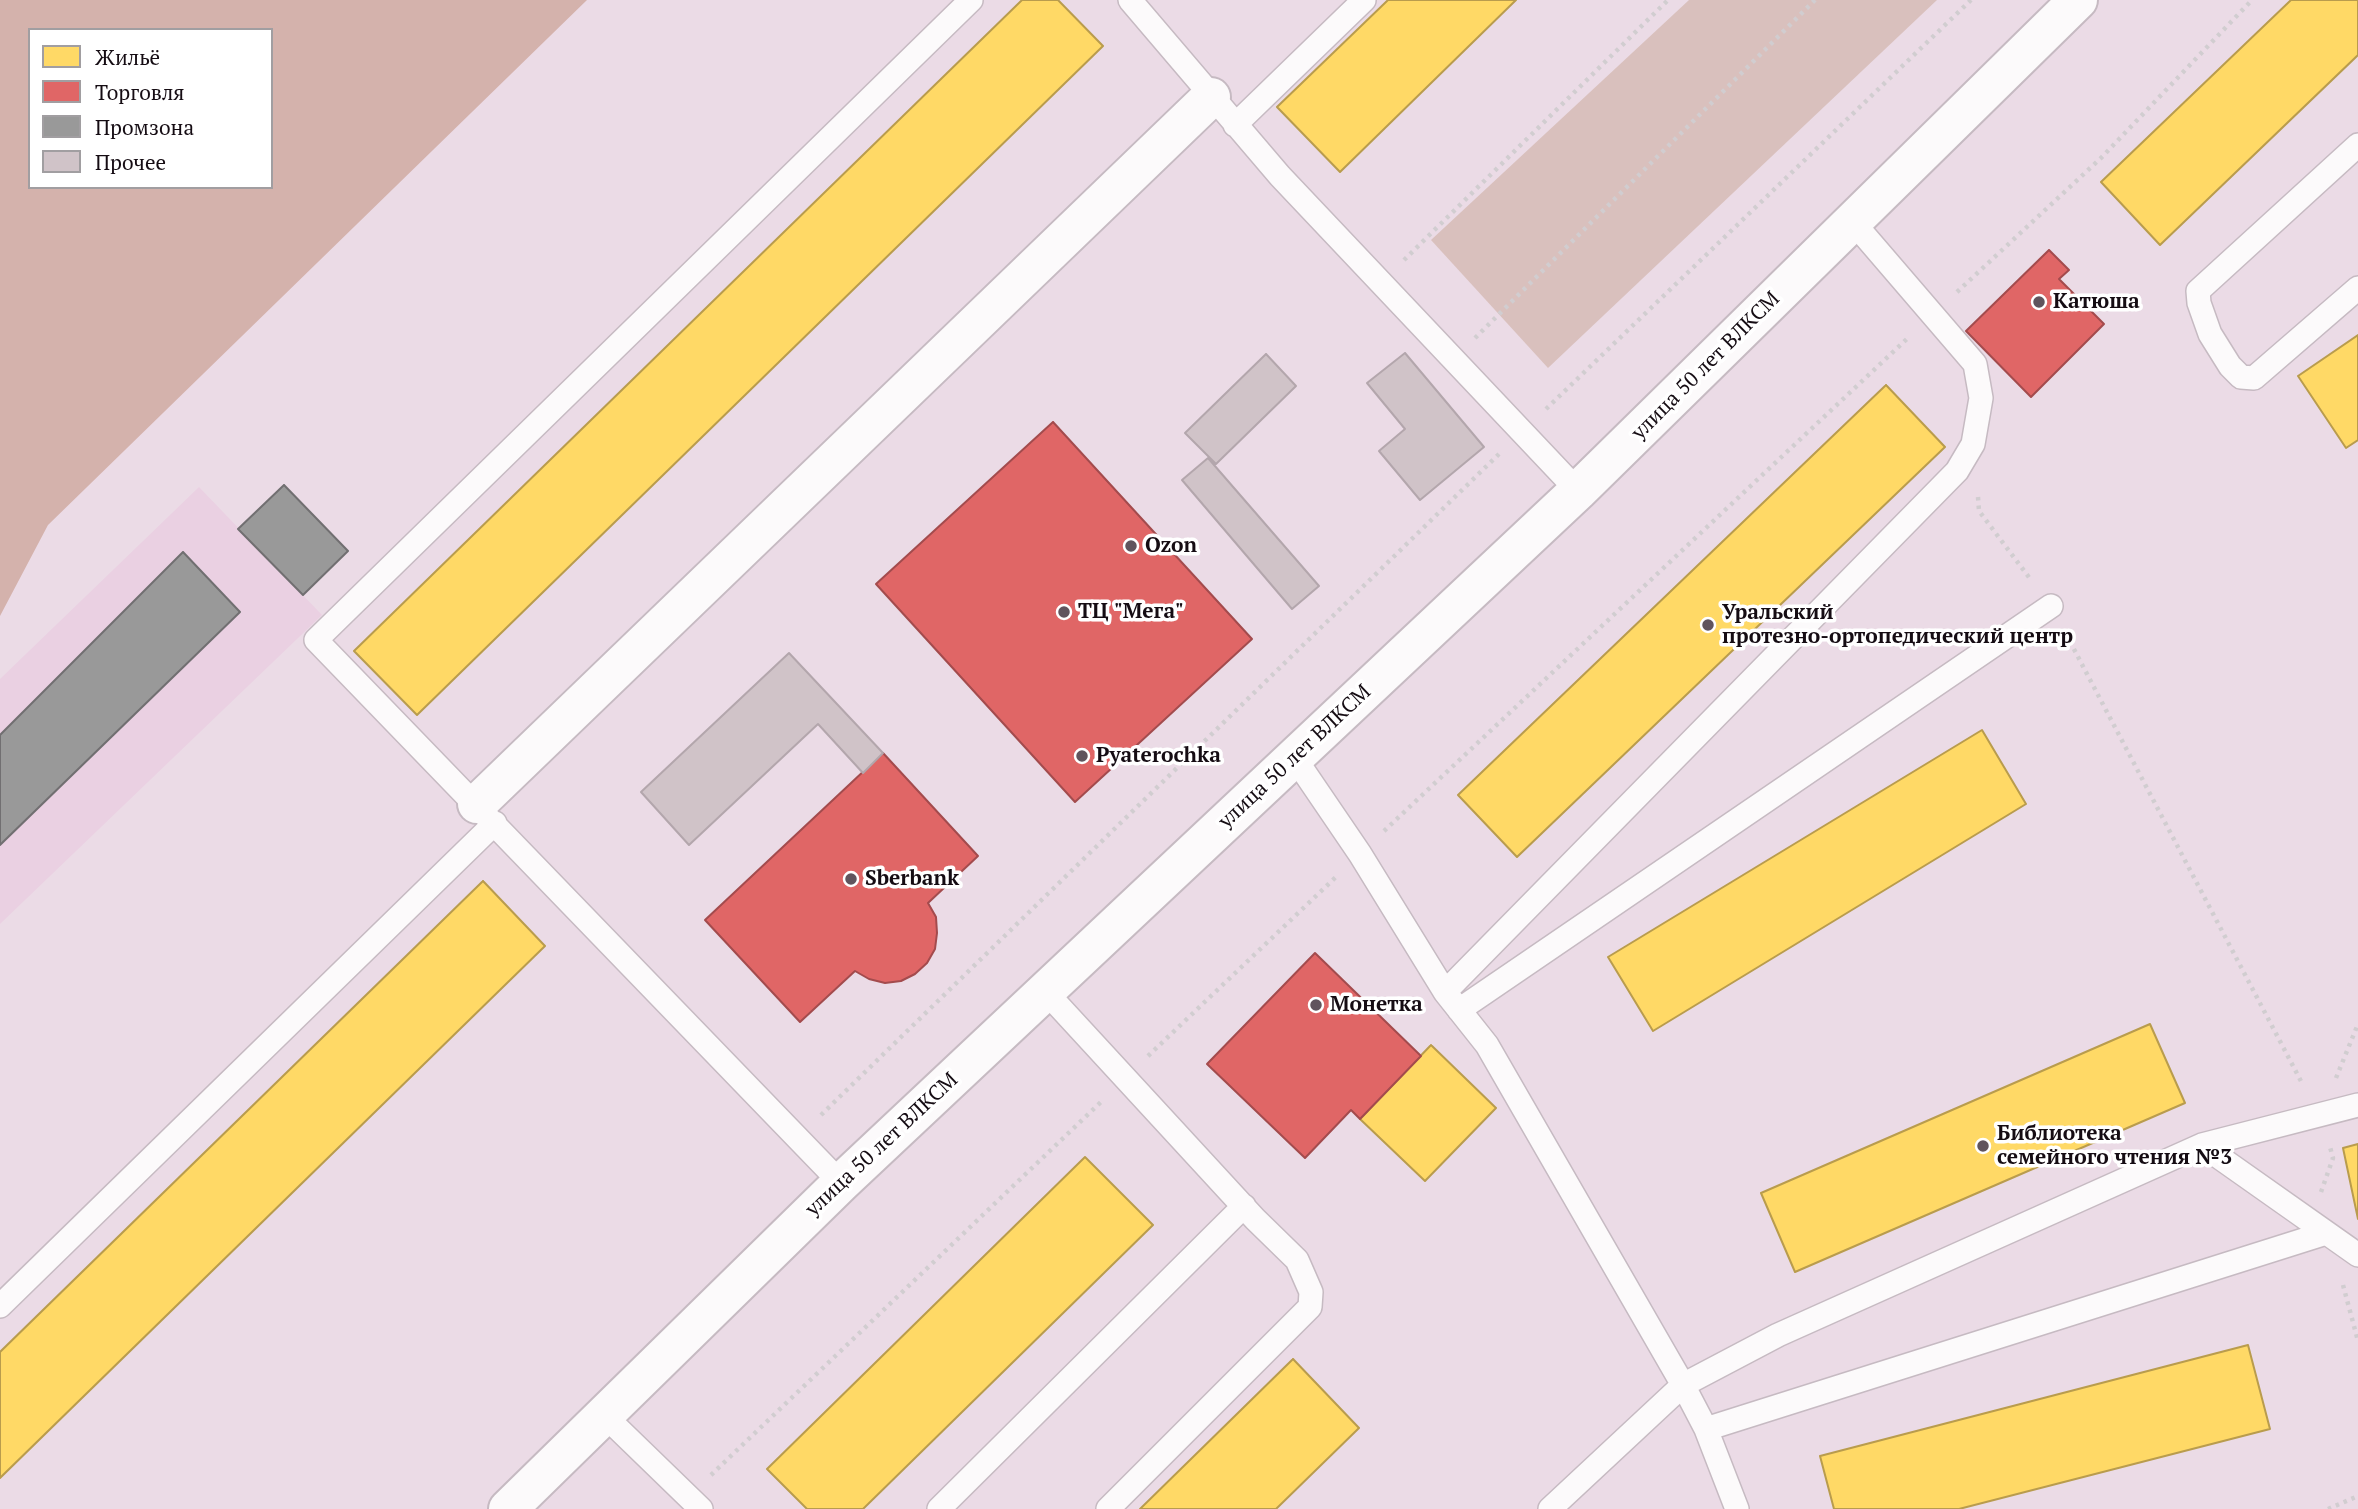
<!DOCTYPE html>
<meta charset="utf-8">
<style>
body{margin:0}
#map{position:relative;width:2358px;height:1509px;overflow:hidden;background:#ebdbe6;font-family:"PT Serif",serif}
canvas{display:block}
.legend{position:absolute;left:28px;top:28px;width:245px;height:161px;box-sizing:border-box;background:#fff;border:2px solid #a19ea1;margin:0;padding:9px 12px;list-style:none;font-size:21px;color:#150c13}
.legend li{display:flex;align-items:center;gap:14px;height:35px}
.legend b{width:35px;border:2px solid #a19ea1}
</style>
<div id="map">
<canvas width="2358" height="1509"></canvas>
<ul class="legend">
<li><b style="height:19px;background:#ffd966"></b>Жильё</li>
<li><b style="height:19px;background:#e06666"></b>Торговля</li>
<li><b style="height:19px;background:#999"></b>Промзона</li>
<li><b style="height:19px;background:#d0c3c8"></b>Прочее</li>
</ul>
</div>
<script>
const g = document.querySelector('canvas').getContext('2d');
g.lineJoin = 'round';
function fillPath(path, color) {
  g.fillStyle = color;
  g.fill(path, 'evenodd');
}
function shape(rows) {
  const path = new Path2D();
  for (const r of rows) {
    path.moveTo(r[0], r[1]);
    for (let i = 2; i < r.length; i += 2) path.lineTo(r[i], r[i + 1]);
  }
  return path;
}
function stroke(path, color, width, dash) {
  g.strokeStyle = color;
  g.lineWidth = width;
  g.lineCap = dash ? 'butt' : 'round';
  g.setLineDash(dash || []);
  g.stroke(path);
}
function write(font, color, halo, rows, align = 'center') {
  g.font = font + ' "PT Serif",serif';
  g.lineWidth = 7;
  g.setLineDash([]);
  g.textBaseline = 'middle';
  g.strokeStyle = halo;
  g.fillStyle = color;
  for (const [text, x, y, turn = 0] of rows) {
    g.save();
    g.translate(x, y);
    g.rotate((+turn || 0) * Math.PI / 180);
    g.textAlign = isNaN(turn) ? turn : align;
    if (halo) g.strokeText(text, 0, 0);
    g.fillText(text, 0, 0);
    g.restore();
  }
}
fillPath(shape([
 [199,487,322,615,0,924,0,679]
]), '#ead0e2');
fillPath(shape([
 [1689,0,1937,0,1548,368,1431,240]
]), '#d9c0bd');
fillPath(shape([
 [0,0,587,0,48,525,0,616],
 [30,30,271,30,271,187,30,187]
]), '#d4b2ac');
const homes = shape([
 [1022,0,1058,0,1103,46,417,715,354,651,1022,0],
 [1388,0,1516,0,1340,172,1277,107,1388,0],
 [2291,0,2358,0,2358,55,2160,245,2101,182,2291,0],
 [2358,335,2358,440,2346,448,2298,376,2358,335],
 [1886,385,1945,447,1517,857,1458,795,1886,385],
 [1982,730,2026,804,1653,1031,1608,957,1982,730],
 [483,881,545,946,0,1478,0,1352,483,881],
 [2150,1024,2185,1103,1795,1272,1761,1193,2150,1024],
 [1431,1045,1496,1108,1425,1181,1360,1119,1431,1045],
 [2358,1144,2358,1219,2343,1148,2358,1144],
 [1085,1157,1153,1225,863,1509,807,1509,767,1469,1085,1157],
 [2248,1345,2270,1429,1959,1509,1834,1509,1820,1456,2248,1345],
 [1293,1359,1359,1428,1276,1509,1140,1509,1293,1359]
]);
fillPath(homes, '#ffd966');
stroke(homes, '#b99c4d', 2);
const shops = shape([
 [2049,250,2069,270,2059,279,2104,324,2031,397,1966,331,2049,250],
 [1053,422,1252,639,1075,802,876,584,1053,422],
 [883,753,978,856,928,903,936,917,937,933,935,949,927,963,915,974,901,981,885,983,869,979,855,971,800,1022,705,920,883,753],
 [1315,953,1421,1056,1360,1119,1351,1110,1305,1158,1207,1064,1315,953]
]);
fillPath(shops, '#e06666');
stroke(shops, '#a34b4d', 2);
const industry = shape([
 [284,485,348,551,303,595,238,529,284,485],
 [183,552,240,612,0,845,0,735,183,552]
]);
fillPath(industry, '#999');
stroke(industry, '#716f71', 2);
const building = shape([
 [1405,353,1484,447,1420,500,1379,451,1405,429,1367,383,1405,353],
 [1266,354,1296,386,1216,464,1185,433,1266,354],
 [1208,458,1319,586,1292,609,1182,480,1208,458],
 [789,653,883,753,863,773,818,724,689,845,641,792,789,653]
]);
fillPath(building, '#d0c3c8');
stroke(building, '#b3a6ac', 2);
const service = shape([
 [1130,0,1280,176,1578,491],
 [1235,125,1364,0],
 [2358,145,2198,291,2199,303,2210,334,2230,366,2241,377,2254,378,2358,288],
 [1294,757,1360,854,1445,992,1487,1045,1683,1385,1706,1429,1737,1509],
 [1045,991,1255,1219,1297,1260,1311,1292,1310,1307,1108,1509],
 [1445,992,1957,471,1973,444,1981,398,1975,364,1853,222],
 [1459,1010,2051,606],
 [2202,1145,2358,1255],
 [841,1183,316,640,971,0],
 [0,1306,495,823],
 [604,1415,701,1509],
 [1706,1429,2326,1233],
 [939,1509,1244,1206],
 [1550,1509,1683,1385,1778,1335,2202,1145,2358,1105]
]);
const minor = shape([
 [477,804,1211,97]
]);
const tertiary = shape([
 [508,1509,841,1183,1578,491,2078,0]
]);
stroke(service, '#c6bac2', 26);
stroke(minor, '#c6bac2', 42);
stroke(tertiary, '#c6bac2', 42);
stroke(shape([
 [1404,260,1668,0],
 [1957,292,2101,158,2252,0],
 [1475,338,1815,0],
 [1546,409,1971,0],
 [1978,497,1979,511,2031,580],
 [2066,634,2303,1085],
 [1384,831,1910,336],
 [1148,1056,1337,876],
 [2336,1078,2358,1024],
 [821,1115,1499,454],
 [2321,1192,2333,1158,2330,1147],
 [2343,1285,2358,1341],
 [711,1475,1102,1101],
 [2328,1509,2358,1496]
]), '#d1cdd0', 4.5, [3.5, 5]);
stroke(service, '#fcfafb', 23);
stroke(minor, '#fcfafb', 38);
stroke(tertiary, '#fcfafb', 38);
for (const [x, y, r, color] of [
 [2039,302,7,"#60545d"],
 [1131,546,7,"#60545d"],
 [1064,612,7,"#60545d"],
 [1708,625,7,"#60545d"],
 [1082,756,7,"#60545d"],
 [851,879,7,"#60545d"],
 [1316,1005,7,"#60545d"],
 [1983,1146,7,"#60545d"]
]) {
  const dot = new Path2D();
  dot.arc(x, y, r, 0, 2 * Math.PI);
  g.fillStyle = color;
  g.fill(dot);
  stroke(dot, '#fff', 2.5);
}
write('bold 21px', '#150c13', '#fff', [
 ["Катюша",2053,302],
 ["Ozon",1145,546],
 ["ТЦ \"Мега\"",1078,612],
 ["Уральский",1722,613],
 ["протезно-ортопедический центр",1722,637],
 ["Pyaterochka",1096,756],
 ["Sberbank",865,879],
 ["Монетка",1330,1005],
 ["Библиотека",1997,1134],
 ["семейного чтения №3",1997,1158]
], 'left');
write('21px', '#150c13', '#fff', [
 ["улица 50 лет ВЛКСМ",1706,366,-45],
 ["улица 50 лет ВЛКСМ",1295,757,-43],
 ["улица 50 лет ВЛКСМ",882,1145,-43]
]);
</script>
